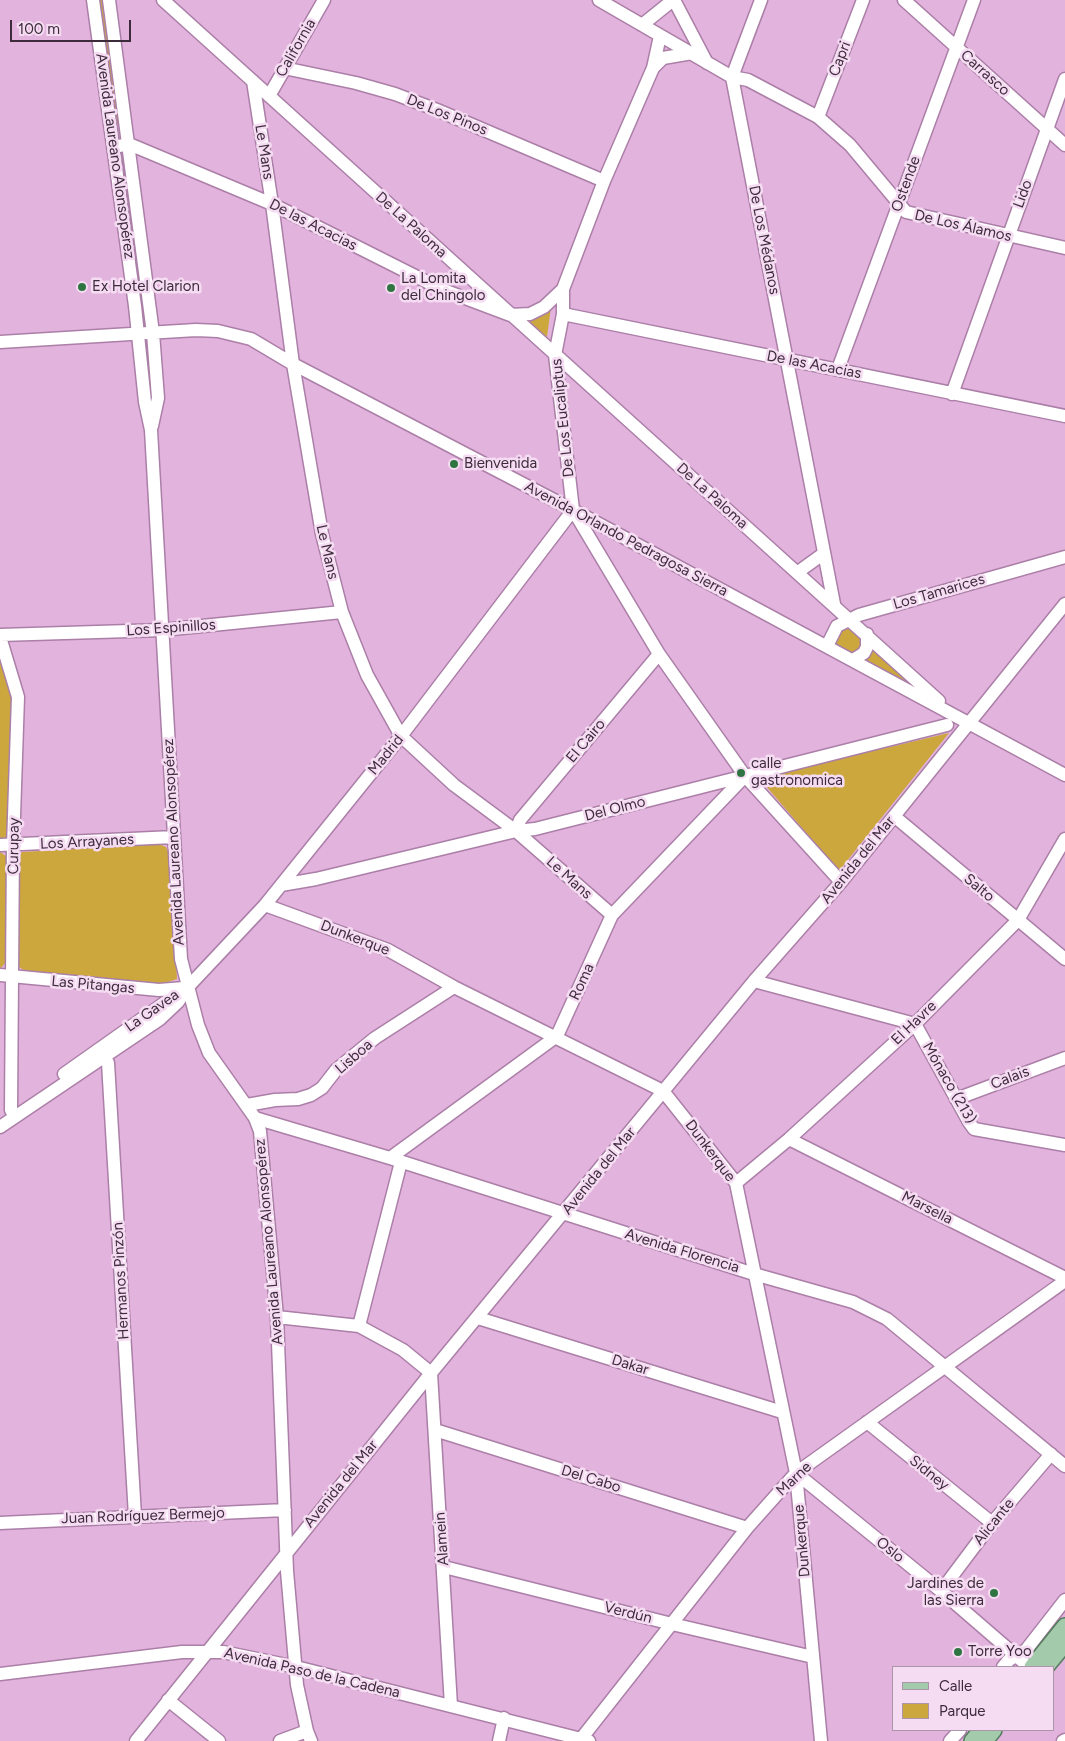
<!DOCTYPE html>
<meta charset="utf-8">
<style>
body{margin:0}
#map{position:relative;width:1065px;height:1741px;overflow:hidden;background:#e2b3dd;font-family:Figtree,sans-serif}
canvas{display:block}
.legend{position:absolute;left:892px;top:1666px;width:162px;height:65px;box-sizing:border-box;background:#f5dcf2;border:1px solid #ab95a9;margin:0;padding:6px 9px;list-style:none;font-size:15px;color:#3d2b3c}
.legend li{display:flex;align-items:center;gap:10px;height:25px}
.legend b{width:25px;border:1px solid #ab95a9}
.scale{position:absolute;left:10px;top:20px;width:121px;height:22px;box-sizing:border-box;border:2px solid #3d2b3c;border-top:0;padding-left:6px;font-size:15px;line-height:18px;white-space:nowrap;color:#3d2b3c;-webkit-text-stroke:4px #f5dcf2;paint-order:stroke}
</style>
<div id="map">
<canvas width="1065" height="1741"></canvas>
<ul class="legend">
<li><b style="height:6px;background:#a3cbab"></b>Calle</li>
<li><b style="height:14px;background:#cba73d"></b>Parque</li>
</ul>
<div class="scale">100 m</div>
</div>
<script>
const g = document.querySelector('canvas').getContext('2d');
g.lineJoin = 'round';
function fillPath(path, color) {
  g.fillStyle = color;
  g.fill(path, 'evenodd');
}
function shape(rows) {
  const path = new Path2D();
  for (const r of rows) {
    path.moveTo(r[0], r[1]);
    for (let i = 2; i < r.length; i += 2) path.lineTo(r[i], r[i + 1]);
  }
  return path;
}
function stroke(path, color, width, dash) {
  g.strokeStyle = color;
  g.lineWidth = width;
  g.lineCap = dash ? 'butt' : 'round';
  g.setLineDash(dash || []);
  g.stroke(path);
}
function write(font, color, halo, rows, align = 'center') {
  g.font = font + ' Figtree,sans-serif';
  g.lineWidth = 5;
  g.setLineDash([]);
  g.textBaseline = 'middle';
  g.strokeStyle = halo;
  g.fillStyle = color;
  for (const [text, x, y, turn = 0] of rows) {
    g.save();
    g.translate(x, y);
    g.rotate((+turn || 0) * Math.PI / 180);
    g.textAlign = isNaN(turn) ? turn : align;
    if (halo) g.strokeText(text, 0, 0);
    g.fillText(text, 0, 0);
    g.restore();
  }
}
fillPath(shape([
 [97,0,105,0,121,123,118,124,116,123],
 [123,156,125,157,140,279,137,279,121,158],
 [551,307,547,337,529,321],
 [848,622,927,695,833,645],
 [0,656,12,699,8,832,7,836,0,840],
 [949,733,839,871,759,778],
 [159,844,166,847,169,854,177,979,162,984,28,973,19,967,17,960,18,858,22,852],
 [0,852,6,856,8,860,7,961,0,969]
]), '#cba73d');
const minor = shape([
 [93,0,135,306,145,402,151,430,181,959,198,1025,209,1053,255,1118,260,1131,277,1317,287,1571,297,1685,307,1731,311,1741],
 [109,0,153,333,158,398,152,426],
 [163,0,939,701],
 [599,0,732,77,834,604],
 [674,0,707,63],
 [761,0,732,77,748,80,818,117,850,145,906,212,1065,248],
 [904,0,1065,145],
 [642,25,673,0],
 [660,36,653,68,604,181,563,289,563,314,555,355,573,510,659,654,745,776,841,882],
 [284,68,356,83,395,94,437,110,604,181],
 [653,68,663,58,692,53],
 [253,81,272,204,293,364,322,534,342,612,367,675,401,736,454,785,516,831,612,915],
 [269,96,324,0],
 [818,117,863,0],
 [114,147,129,144,272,204,441,289,510,315,530,314,544,307,563,289],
 [563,314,1065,416],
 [0,342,196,330,218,331,251,339,293,364,573,510,1065,775],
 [838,369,974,0],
 [952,394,1065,79],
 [798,572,823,554],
 [0,635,162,630,342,612],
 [0,637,18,697,13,846,11,1110,15,1117],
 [827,646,837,626,859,615,1065,557],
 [853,660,864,653,867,647,867,634],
 [894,816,1065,959],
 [516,831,520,820,659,654],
 [0,845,174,837],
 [281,885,316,879,516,831,535,829,947,725],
 [265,905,388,950,454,987,663,1091,736,1183,796,1473,821,1741],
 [0,975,159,990,184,988],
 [754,981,915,1024,969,1122,974,1129,1065,1145],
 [100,1049,108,1063,135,1516],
 [64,1074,180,992],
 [956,1099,1065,1058],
 [247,1105,275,1100,298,1099,311,1095,322,1088,336,1070,375,1038,454,987],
 [255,1118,390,1158,754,1274,853,1302,887,1319,1065,1466],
 [0,1127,160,1019,178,1002,187,988,265,905,401,736,573,510],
 [789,1139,1065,1278],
 [390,1158,557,1036,612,915,745,776],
 [736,1183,789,1139,915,1024,1018,920,1065,839],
 [277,1317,359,1326,403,1350,431,1373,451,1706],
 [478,1318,782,1412],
 [359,1326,401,1162],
 [867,1422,992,1523],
 [435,1430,747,1528],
 [796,1473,941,1591,1029,1667],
 [0,1523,285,1510],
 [444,1567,672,1624,813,1657],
 [941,1591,992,1523,1051,1454],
 [1003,1667,1009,1660,1026,1650,1065,1600],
 [0,1674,182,1652,223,1652,296,1667,589,1741],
 [168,1700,219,1741],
 [581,1739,747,1528,796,1473,1065,1281],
 [136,1741,431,1373,754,981,841,882,1065,604],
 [280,1741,307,1731],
 [499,1741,504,1718],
 [950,1741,960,1730],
 [1063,1741,1065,1740]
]);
const major = shape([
 [1032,1667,1065,1626],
 [1046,1667,1065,1644],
 [972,1741,981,1730],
 [985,1741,994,1730]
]);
stroke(minor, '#ab7fa7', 15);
stroke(major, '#577c60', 18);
stroke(minor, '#fff', 12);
stroke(major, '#a3cbab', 15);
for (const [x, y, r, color] of [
 [82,287,5,"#2e7541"],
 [391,288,5,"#2e7541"],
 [454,464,5,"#2e7541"],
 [741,773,5,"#2e7541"],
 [994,1593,5,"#2e7541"],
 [958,1652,5,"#2e7541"]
]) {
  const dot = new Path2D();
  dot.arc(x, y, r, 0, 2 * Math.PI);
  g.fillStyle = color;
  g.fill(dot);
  stroke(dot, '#f5dcf2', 2);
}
write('15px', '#3d2b3c', '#f5dcf2', [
 ["California",296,48,-60],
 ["Capri",840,59,-69],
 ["Carrasco",985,73,42],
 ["De Los Pinos",447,115,22],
 ["Le Mans",264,152,81],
 ["Avenida Laureano Alonsopérez",115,156,82],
 ["Ostende",906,184,-70],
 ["Lido",1023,194,-70],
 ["De las Acacias",313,225,27],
 ["De La Paloma",411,225,42],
 ["De Los Álamos",963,226,13],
 ["De Los Médanos",764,240,79],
 ["De las Acacias",814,365,11],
 ["De Los Eucaliptus",563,418,-96],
 ["De La Paloma",712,496,42],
 ["Avenida Orlando Pedragosa Sierra",626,539,28],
 ["Le Mans",327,552,77],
 ["Los Tamarices",939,592,-16],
 ["Los Espinillos",171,628,-4],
 ["El Cairo",586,741,-50],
 ["Madrid",386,755,-51],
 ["Del Olmo",615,809,-14],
 ["Los Arrayanes",87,842,-3],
 ["Avenida Laureano Alonsopérez",174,842,-93],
 ["Curupay",14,846,-89],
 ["Avenida del Mar",858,860,-51],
 ["Le Mans",569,878,42],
 ["Salto",979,888,40],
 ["Dunkerque",355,938,21],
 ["Roma",582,982,-65],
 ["Las Pitangas",93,985,5],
 ["La Gavea",152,1011,-35],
 ["El Havre",914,1023,-44],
 ["Lisboa",354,1057,-41],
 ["Calais",1010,1078,-21],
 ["Mónaco (213)",949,1083,60],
 ["Dunkerque",710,1151,53],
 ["Avenida del Mar",599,1171,-51],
 ["Marsella",927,1208,27],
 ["Avenida Laureano Alonsopérez",269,1242,-95],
 ["Avenida Florencia",682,1251,17],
 ["Hermanos Pinzón",121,1281,-93],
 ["Dakar",630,1365,17],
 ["Sidney",929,1473,39],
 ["Del Cabo",591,1479,17],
 ["Marne",794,1479,-43],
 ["Avenida del Mar",341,1484,-51],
 ["Juan Rodríguez Bermejo",143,1516,-2],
 ["Alicante",994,1522,-51],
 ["Alamein",442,1539,-94],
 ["Dunkerque",802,1541,-95],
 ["Oslo",890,1550,39],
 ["Verdún",628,1613,14],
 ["Avenida Paso de la Cadena",312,1673,13]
]);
write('15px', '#3d2b3c', '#f5dcf2', [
 ["La Lomita",401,279],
 ["del Chingolo",401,296],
 ["Ex Hotel Clarion",92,287],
 ["Bienvenida",464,464],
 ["calle",751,764],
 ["gastronomica",751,781],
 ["Jardines de",984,1584,"right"],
 ["las Sierra",984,1601,"right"],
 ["Torre Yoo",968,1652]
], 'left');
</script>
